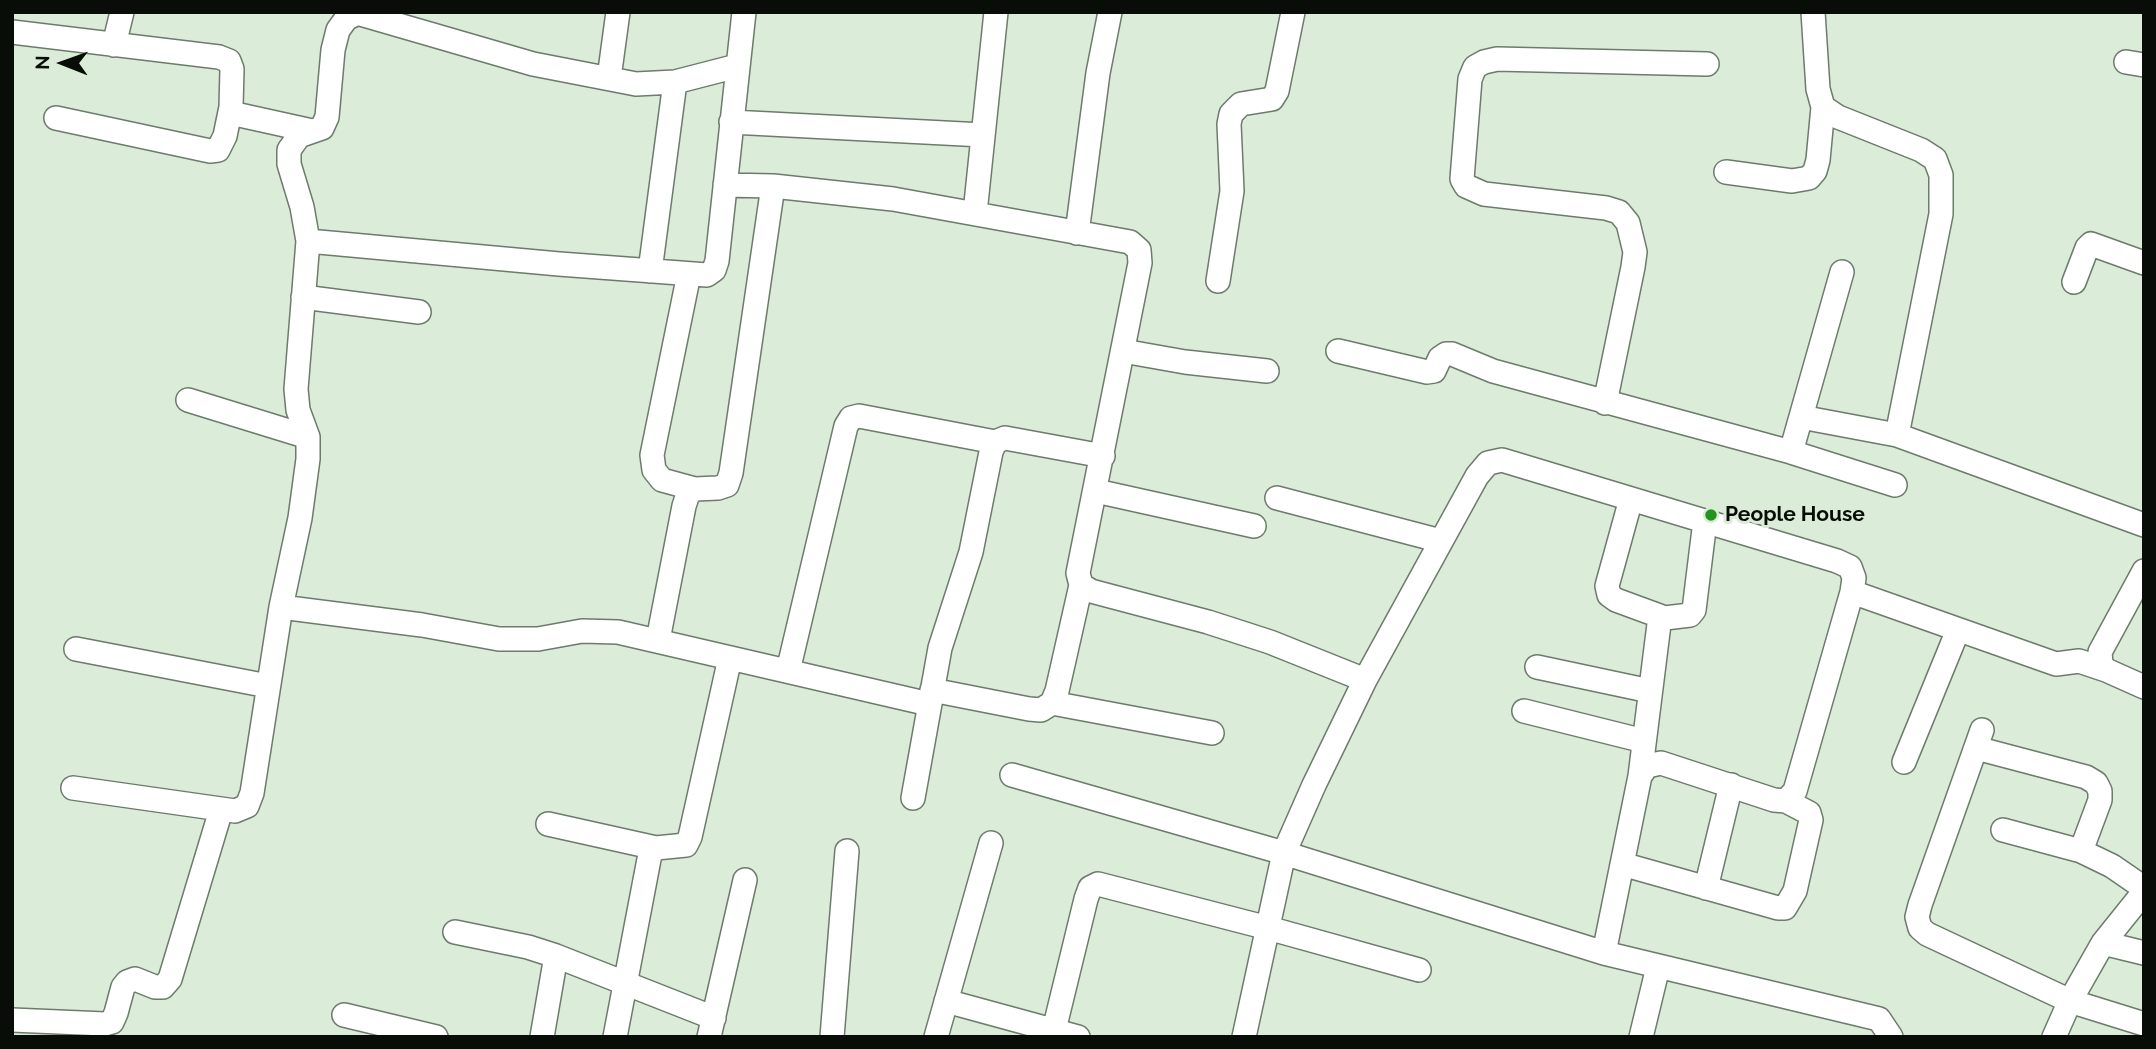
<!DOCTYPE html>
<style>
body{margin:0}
#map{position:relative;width:2156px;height:1049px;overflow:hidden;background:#dbecd9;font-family:Raleway,sans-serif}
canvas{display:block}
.frame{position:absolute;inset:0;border:14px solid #080d07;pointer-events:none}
.north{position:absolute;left:28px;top:28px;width:70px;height:70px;-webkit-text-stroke:5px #dbecd9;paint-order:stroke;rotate:271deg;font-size:19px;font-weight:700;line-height:28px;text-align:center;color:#080d07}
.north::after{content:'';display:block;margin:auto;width:24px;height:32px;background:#080d07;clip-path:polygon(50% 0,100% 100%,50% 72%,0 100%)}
</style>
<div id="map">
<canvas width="2156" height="1049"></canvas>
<div class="frame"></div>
<div class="north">N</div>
</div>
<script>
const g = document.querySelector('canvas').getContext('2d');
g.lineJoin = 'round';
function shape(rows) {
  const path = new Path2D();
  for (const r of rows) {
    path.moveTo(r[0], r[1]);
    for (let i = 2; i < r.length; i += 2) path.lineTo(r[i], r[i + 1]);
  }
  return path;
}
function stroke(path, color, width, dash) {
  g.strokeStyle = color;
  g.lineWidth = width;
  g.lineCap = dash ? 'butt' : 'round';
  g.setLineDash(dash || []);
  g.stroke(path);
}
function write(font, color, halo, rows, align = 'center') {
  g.font = font + ' Raleway,sans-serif';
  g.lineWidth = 6;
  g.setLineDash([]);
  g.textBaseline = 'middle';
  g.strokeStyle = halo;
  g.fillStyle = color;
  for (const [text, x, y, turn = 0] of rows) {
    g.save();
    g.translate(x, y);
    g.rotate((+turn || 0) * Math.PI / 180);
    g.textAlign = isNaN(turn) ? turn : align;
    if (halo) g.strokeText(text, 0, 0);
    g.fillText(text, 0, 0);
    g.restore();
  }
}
const minor = shape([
 [1813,12,1818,89,1823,107,1838,117,1921,150,1935,159,1941,175,1941,214,1897,435],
 [12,32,219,57,229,61,232,69,231,107,235,114,312,131],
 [114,45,122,12],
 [2126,62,2144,65],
 [609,78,618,12],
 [56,118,210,151,218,150,225,136,231,107],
 [731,122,983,135],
 [1726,172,1792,181,1809,178,1815,171,1818,160,1823,107],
 [725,185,773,186,893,199,1130,242,1139,250,1140,263,1078,573,1081,585,1091,591,1208,622,1270,642,1365,680],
 [975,213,996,12],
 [1077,233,1098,73,1110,12],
 [308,241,559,264,707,275,714,270,717,261,744,12],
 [650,271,675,82],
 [689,274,652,455,654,470,662,480,695,489],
 [1218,281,1232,191,1229,124,1231,114,1241,104,1272,99,1277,91,1293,12],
 [2074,282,2087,248,2091,244,2144,263],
 [303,297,419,312],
 [1123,351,1185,362,1267,371],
 [1338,351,1427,372,1434,371,1440,358,1446,354,1452,354,1493,371,1791,452,1895,485],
 [188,400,308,437],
 [1605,403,1633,267,1635,252,1628,223,1619,212,1606,208,1484,194,1466,186,1462,179,1470,79,1475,67,1484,62,1497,59,1707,64],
 [1801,417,1897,435,2144,525],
 [1791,452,1842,272],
 [1096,491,1254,526],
 [1277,498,1441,541],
 [1631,499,1607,586,1609,595,1616,600,1665,618],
 [2144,571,2100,652,2101,664,2106,670,2144,687],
 [1852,592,2056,664,2079,661,2106,670],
 [281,607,422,625,499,639,538,639,582,631,618,632,929,704],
 [658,640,684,506,688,494,695,489,718,488,727,485,731,473,773,186],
 [76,649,268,686],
 [1537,667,1650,691],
 [788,671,846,426,851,418,859,416,995,442],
 [932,690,1029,709,1041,710,1052,703,1057,691,1081,585],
 [1052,703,1212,733],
 [1524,711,1644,741],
 [1982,730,1920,905,1917,917,1920,928,1927,934,2070,1001,2144,1024],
 [1976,748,2086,777,2096,783,2100,791,2100,800,2081,851],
 [1904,762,1958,630],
 [1012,775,1284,853,1604,953,1879,1019,1891,1037],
 [1640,776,1659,624,1665,618,1690,615,1694,610,1705,521],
 [73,788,235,811,247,806,252,793,281,607,300,518,308,459,308,437,298,410,296,389,308,241,302,207,289,164,289,150,299,136,322,128,327,117,333,50,338,30,346,19,357,13,533,64,636,84,675,82,737,66],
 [913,798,940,648,971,552,991,452,995,442,1005,438,1103,456],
 [548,824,656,848],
 [2003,830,2081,851,2112,866,2144,888],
 [1622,864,1778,908,1785,908,1795,891,1811,820,1809,813,1786,801],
 [1706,888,1731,785],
 [455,932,528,947,556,956,714,1018],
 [2103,943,2144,953],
 [946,1001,1078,1037],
 [344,1015,436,1037],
 [12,1020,105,1024,112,1022,116,1013,123,987,127,982,135,979,155,987,163,987,170,979,221,810],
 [1054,1030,1086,899,1090,888,1098,884,1268,928,1419,970],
 [542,1037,556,956],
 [615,1037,650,854,656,848,686,845,690,837,730,658],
 [709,1037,745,880],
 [832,1037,847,851],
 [936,1037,991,843],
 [1244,1037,1284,853,1314,785,1365,680,1477,476,1488,463,1502,460,1837,561,1850,567,1854,578,1852,592,1795,791,1786,801,1774,800,1661,763,1647,766,1640,776,1604,953],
 [1641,1037,1658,967],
 [2054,1037,2070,1001,2103,943,2144,892]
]);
stroke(minor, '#6c7b6b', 26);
stroke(minor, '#fff', 23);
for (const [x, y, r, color] of [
 [1711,515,7,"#24941f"]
]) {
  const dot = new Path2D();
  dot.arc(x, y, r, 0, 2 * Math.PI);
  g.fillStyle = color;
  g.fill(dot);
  stroke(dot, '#dbecd9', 2.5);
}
write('bold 21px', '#080d07', '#dbecd9', [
 ["People House",1725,515]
], 'left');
</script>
